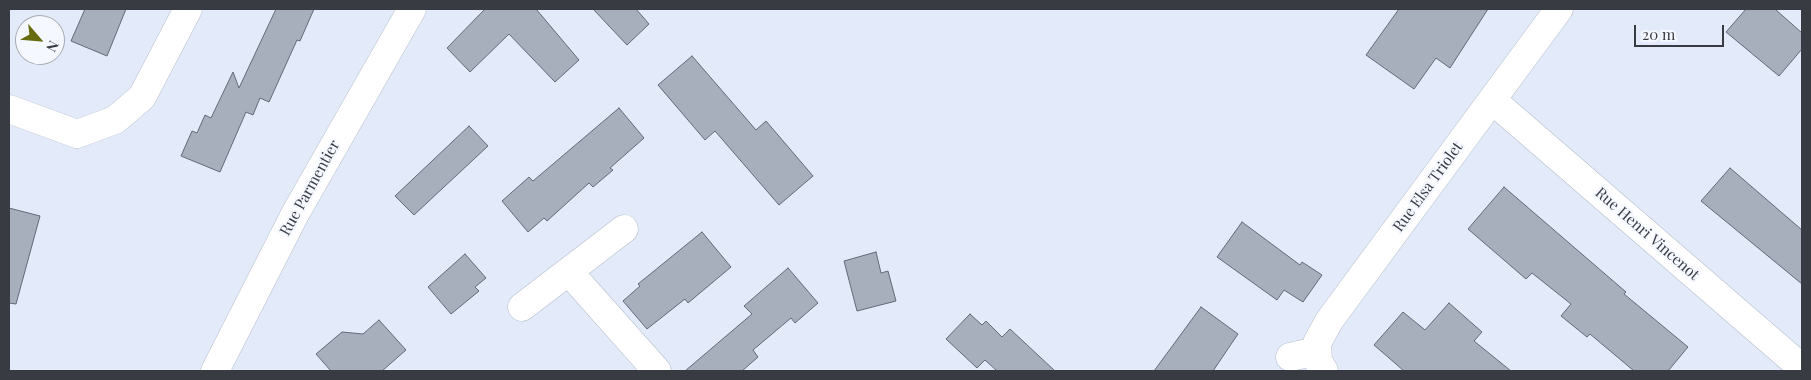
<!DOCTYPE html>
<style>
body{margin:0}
#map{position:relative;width:1811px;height:380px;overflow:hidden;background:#e3ebfa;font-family:"Playfair Display",serif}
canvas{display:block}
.frame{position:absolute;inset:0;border:10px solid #383b41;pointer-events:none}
.north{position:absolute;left:15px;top:15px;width:50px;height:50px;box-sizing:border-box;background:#f5f8fe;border:1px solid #a9acb2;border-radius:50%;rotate:117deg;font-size:14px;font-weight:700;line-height:20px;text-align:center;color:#383b41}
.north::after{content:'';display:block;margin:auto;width:18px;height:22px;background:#666c0f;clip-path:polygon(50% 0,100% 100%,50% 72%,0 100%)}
.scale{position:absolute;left:1634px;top:25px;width:90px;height:22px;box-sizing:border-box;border:2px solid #383b41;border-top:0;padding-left:6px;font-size:15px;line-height:18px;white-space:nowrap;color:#383b41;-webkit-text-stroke:4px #f5f8fe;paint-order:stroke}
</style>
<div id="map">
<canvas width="1811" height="380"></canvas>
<div class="frame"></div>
<div class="north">N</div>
<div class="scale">20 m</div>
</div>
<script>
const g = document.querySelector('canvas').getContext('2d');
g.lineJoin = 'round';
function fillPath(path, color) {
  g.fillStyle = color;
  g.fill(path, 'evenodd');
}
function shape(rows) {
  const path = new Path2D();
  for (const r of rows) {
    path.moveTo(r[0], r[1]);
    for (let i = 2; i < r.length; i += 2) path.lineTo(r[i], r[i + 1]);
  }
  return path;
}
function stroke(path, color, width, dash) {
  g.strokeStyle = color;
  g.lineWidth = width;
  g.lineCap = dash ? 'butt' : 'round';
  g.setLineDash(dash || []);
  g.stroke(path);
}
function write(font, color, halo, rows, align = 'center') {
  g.font = font + ' "Playfair Display",serif';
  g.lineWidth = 4.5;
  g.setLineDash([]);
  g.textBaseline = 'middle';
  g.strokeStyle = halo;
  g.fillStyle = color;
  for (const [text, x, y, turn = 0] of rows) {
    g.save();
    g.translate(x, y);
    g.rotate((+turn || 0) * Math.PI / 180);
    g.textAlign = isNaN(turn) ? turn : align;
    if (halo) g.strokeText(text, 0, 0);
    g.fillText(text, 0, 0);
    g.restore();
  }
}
const building = shape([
 [85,9,126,9,107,56,71,41,85,9],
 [276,9,314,9,300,41,297,40,269,102,260,98,253,115,246,112,220,172,181,156,192,131,197,133,205,115,211,118,233,72,239,88,276,9],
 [485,9,536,9,579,60,555,82,509,34,470,72,447,48,485,9],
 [593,9,636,9,649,24,627,45,593,9],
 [1399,9,1488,9,1450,68,1436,58,1414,89,1366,55,1399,9],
 [1746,9,1775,9,1802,33,1802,49,1779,76,1726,32,1746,9],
 [692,56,756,130,766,121,813,176,779,205,715,131,705,140,658,85,692,56],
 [619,108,644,138,610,168,613,170,593,187,589,183,547,221,544,218,528,232,502,201,529,177,533,181,619,108],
 [469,126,488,146,414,215,395,196,469,126],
 [1730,168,1802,230,1802,284,1701,201,1730,168],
 [1504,187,1626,292,1624,294,1688,347,1668,371,1634,371,1590,334,1587,337,1561,316,1571,304,1532,273,1526,279,1468,229,1504,187],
 [9,208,40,216,16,304,9,303,9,208],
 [1242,222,1300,265,1302,262,1322,275,1303,302,1284,290,1277,300,1217,257,1242,222],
 [702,232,731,267,688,303,685,299,647,329,623,301,640,286,638,284,702,232],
 [876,252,881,273,888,271,896,301,857,311,844,261,876,252],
 [465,254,486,278,475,287,479,291,451,314,428,287,465,254],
 [788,268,818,303,795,323,791,318,753,350,758,357,742,371,685,371,752,314,744,306,788,268],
 [1449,303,1482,332,1474,341,1511,371,1404,371,1374,345,1403,312,1425,330,1449,303],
 [1201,307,1238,334,1213,371,1154,371,1201,307],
 [970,314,982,325,986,321,1002,337,1010,329,1055,371,997,371,985,360,977,368,946,339,970,314],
 [379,320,406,350,382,371,331,371,316,354,342,332,363,334,379,320]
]);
fillPath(building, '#a7afbd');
stroke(building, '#626977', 1);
const street = shape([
 [1492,100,1802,368],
 [9,109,77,134,115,120,142,97,188,9],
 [569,272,657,371],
 [522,307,624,229],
 [1290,357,1317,351],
 [1324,371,1318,361,1317,343,1329,321,1559,9]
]);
const secondary = shape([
 [215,371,295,214,412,9]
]);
stroke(street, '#b4bccb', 29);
stroke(secondary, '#b4bccb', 29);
stroke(street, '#fff', 28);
stroke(secondary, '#fff', 28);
write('15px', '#383b41', '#f5f8fe', [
 ["Rue Elsa Triolet",1428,187,-54],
 ["Rue Parmentier",310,188,-61],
 ["Rue Henri Vincenot",1647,234,41]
]);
</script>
